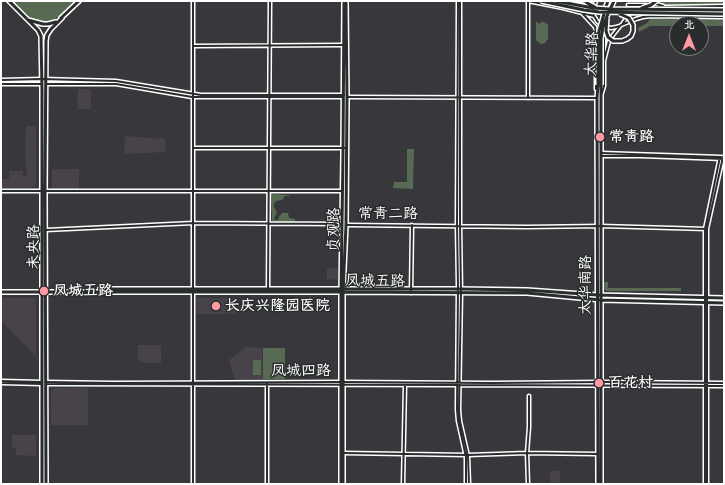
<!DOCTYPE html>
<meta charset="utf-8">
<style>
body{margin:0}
#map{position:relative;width:725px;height:485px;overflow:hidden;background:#38373b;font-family:"Comic Neue","LXGW WenKai TC",sans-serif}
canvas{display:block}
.frame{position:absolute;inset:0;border:2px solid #fff;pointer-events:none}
.north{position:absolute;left:669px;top:16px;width:40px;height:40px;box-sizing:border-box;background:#2a2d2e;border:1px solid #7f8182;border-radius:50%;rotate:0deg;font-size:11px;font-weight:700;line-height:16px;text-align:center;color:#fff}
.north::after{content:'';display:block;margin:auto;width:14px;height:18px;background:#ff9aa2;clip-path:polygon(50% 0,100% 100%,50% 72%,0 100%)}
</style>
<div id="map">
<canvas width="725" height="485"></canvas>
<div class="frame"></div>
<div class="north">北</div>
</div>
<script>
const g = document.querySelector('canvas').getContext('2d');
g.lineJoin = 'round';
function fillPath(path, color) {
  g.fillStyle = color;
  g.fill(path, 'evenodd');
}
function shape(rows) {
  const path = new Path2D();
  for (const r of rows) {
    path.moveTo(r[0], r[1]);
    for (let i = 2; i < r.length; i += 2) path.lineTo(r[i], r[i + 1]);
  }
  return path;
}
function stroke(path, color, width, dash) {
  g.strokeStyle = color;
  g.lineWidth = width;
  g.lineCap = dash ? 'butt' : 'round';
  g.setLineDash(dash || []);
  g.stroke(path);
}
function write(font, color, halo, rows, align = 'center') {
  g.font = font + ' "Comic Neue","LXGW WenKai TC",sans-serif';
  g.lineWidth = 3;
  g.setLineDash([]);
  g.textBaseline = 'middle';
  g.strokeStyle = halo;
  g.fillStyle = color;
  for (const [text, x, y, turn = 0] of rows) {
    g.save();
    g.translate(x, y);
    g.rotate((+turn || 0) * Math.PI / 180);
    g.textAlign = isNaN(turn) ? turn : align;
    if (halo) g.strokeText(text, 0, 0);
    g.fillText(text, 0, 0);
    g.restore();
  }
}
fillPath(shape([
 [78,89,91,89,91,109,77,109],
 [26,126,36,126,36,184,35,186,31,188,1,188,1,179,9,179,9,171,23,171,23,176,27,176,25,150],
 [125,136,165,139,166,152,124,154],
 [52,169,79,169,79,189,52,189],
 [327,268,338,268,338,279,327,280],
 [1,298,36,298,36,356,1,321],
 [196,298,236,298,236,314,196,314],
 [138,345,161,345,161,363,144,363,140,361,138,358],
 [246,347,262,348,263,381,235,381,229,360],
 [54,388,88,388,88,425,51,425,51,392],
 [12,435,36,435,36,456,16,455,16,448,12,447],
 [550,471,560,471,560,484,550,484]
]), '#48434a');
fillPath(shape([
 [12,1,76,1,62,15,51,22,40,23,30,19],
 [655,1,724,1,724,5,657,5,658,3],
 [650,19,724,19,724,26,701,26,701,24,677,24,677,26,650,26,639,32,638,28,647,23],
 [536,22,538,22,538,24,542,22,544,22,548,25,548,39,545,43,541,44,536,40],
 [407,149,414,149,413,189,393,188,394,182,407,182],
 [271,194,289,195,289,196,285,196,282,200,276,201,274,204,274,207,277,213,274,218,275,220,278,220,279,217,282,213,288,213,289,218,295,219,295,222,272,221],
 [603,282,608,282,608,288,681,288,681,291,607,291,603,289],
 [263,348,285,348,285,379,263,379],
 [253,360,261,360,261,375,253,375]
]), '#586a54');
const minor = shape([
 [458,1,457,225,458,286,457,410,458,421,466,457,466,484],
 [460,1,460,225,461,292,459,410,460,421,468,456,469,484],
 [528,1,528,98],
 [528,1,563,8,594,16],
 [571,1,581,1],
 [651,1,656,4,663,6],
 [628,5,646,5,655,7,666,7,724,6],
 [594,7,596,1],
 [593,12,594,16,597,21,601,25],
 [582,13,595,27,596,32,596,89],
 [623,23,628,16,629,11],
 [606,27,611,28,616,27,620,26],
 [193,46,343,45],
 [604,55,604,33,605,28],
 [604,61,609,41,613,35,621,25,636,19,643,17,651,16,724,17],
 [1,80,42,79,116,81,201,95,344,95],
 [1,84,42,84],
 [46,84,116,84,192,97,343,97],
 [602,93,604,86,604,62],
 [347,97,597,98],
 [193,148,346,148],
 [601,153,721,157],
 [601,156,641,156,724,159],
 [1,191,342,191],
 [347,225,527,227,601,226,707,229],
 [46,230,193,223,342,224],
 [268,289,270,1],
 [411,293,412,225],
 [1,381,42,382],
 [46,382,114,383,341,382,492,383,605,382,724,383],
 [1,383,42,384],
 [46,384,457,385,724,386],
 [343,453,468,455,527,453,598,454],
 [193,484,193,1],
 [267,484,267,383],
 [403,484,405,385],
 [528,484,527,453,529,427,529,396],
 [705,484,705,229,720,157],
 [707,484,707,229,723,157]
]);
const major = shape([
 [9,1,28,20,43,24,48,24,56,22],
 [603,14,608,1],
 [61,18,79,1],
 [28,20,38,30,41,36,42,89,42,484],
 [100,289,461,289,527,290,597,295,724,298],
 [1,292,341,292,527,293,601,300,724,303],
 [46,484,45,191,46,41,47,35,51,29,62,18],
 [341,484,341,292,343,154,344,1],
 [343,484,343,292,346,225,347,97,346,1],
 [598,484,597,98,598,85],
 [601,484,601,85]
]);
stroke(minor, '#fff', 5);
stroke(major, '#fff', 6);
stroke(minor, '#2a2d2e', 2);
stroke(major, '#2a2d2e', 3);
const majorBridge = shape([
 [541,1,584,10,599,12,724,14],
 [556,1,593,8,609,9,724,10],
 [585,1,587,3,595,7],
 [642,8,651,5,656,1],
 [607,18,606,31,608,37,613,41,622,41,627,39,631,36,633,31,633,25,629,18,620,14],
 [598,85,598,42,599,31,604,14],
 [601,85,601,39,603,27,607,16,614,1]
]);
stroke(majorBridge, '#fff', 6, []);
stroke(majorBridge, '#2a2d2e', 3);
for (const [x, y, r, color] of [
 [600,137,5,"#ff9aa2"],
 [44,291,5,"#ff9aa2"],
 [216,306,5,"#ff9aa2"],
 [599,383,5,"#ff9aa2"]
]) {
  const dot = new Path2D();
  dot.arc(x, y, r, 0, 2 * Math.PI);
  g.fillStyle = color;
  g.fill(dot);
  stroke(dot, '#2a2d2e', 1.5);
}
write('15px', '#fff', '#2a2d2e', [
 ["太华路",592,54,-87],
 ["常青二路",388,214],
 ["贞观路",334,230,-89],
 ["未央路",34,247,-90],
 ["凤城五路",375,281,1],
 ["太华南路",586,285,-90],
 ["凤城四路",301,371]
]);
write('bold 15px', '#fff', '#2a2d2e', [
 ["常青路",609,137],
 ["凤城五路",53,291],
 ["长庆兴隆园医院",225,306],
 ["百花村",608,383]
], 'left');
</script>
